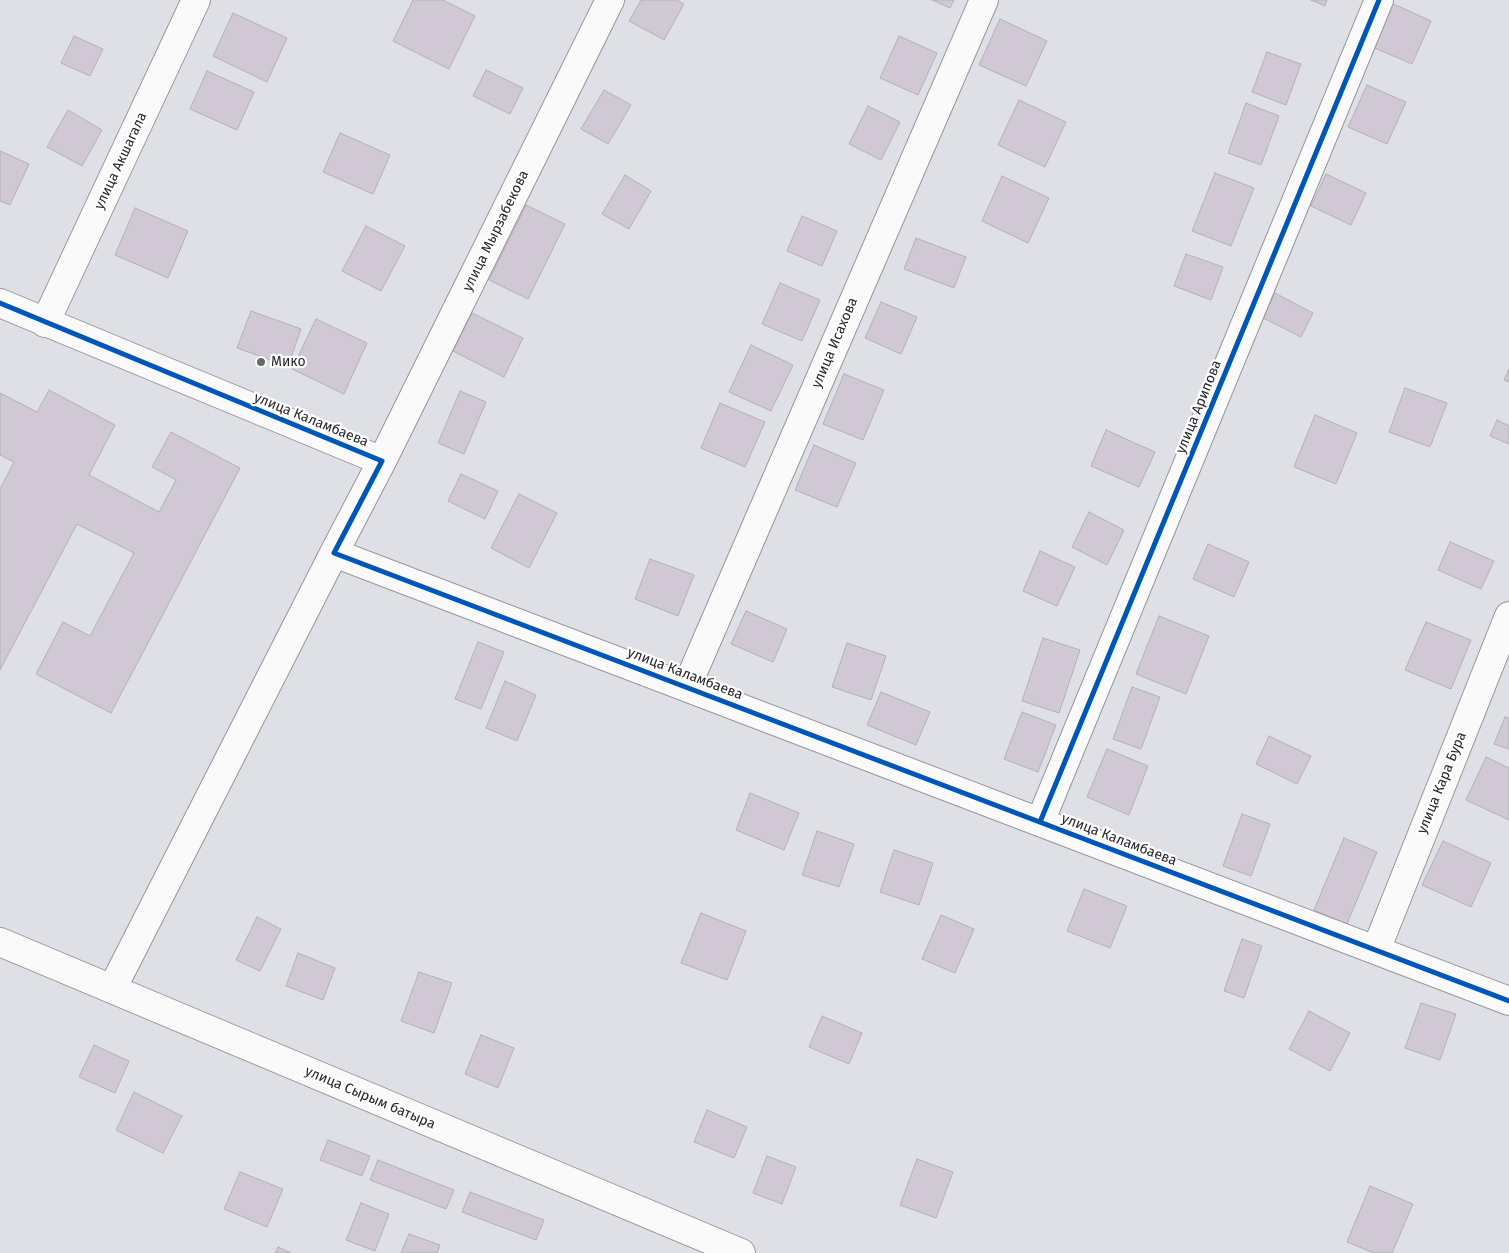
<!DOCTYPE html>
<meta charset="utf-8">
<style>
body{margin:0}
canvas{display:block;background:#dfe0e5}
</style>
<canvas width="1509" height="1253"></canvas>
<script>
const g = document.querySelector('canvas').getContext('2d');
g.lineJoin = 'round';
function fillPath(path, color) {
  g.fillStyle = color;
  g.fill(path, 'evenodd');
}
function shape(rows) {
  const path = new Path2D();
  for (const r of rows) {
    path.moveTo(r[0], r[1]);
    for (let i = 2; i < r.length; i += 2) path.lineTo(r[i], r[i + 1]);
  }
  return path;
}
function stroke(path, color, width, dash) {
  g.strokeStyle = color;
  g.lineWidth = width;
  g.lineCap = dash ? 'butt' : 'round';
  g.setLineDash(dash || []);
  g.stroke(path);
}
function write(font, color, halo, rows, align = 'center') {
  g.font = font + ' "Fira Sans",sans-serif';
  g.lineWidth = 4.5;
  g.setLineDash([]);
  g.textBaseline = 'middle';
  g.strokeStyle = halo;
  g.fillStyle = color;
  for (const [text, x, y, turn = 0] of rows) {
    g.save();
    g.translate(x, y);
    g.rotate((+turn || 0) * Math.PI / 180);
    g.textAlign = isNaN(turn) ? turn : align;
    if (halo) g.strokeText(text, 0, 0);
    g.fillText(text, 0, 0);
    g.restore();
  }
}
const building = shape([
 [413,0,443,0,475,16,449,69,393,41,413,0],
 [641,0,677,0,684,4,664,40,629,21,641,0],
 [932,0,954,0,950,8,932,0],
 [1311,0,1327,0,1325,6,1311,0],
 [1389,2,1431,21,1412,64,1370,46,1389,2],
 [233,13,287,38,267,82,213,56,233,13],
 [1000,19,1047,41,1026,86,979,65,1000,19],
 [74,36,103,49,90,76,61,63,74,36],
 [899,36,937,53,918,95,880,78,899,36],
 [1267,52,1301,64,1286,105,1252,92,1267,52],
 [486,70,523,88,510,114,473,96,486,70],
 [207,71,254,92,237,130,190,109,207,71],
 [1367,85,1406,102,1387,144,1348,127,1367,85],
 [604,90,631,105,608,144,581,129,604,90],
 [1019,100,1066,122,1045,167,998,145,1019,100],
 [1246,103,1279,116,1261,165,1228,153,1246,103],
 [868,106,900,122,881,160,849,144,868,106],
 [68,110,102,130,82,166,47,147,68,110],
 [340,133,390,155,373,194,323,172,340,133],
 [0,151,29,164,10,205,0,201,0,151],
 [1215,173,1254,188,1231,246,1192,231,1215,173],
 [1326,174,1366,193,1351,225,1311,206,1326,174],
 [625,175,651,191,629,229,602,214,625,175],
 [1002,176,1049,198,1028,243,982,221,1002,176],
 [526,205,565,224,528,299,489,280,526,205],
 [135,208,188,231,168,278,115,255,135,208],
 [802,216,837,231,822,266,787,251,802,216],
 [366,226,405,246,381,291,342,271,366,226],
 [916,238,966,257,954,288,904,269,916,238],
 [1186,254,1223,267,1211,300,1174,286,1186,254],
 [780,283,820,300,802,341,762,324,780,283],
 [1275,293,1313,313,1301,337,1263,318,1275,293],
 [881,302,917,317,901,354,865,338,881,302],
 [251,311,301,329,288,366,237,348,251,311],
 [472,313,523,338,504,377,453,351,472,313],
 [316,319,367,343,344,394,292,369,316,319],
 [751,345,793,365,771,411,729,392,751,345],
 [1509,369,1509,382,1504,380,1509,369],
 [844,374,884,390,863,440,823,424,844,374],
 [1405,388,1447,403,1430,447,1389,432,1405,388],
 [49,390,115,425,89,475,159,512,176,480,152,467,171,432,240,468,111,713,36,674,63,622,90,636,134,553,77,524,0,670,0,489,14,462,0,455,0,393,37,412,49,390],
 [460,391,486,402,464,454,438,443,460,391],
 [720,403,765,422,745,467,701,448,720,403],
 [1315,415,1357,433,1336,484,1294,467,1315,415],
 [1497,420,1509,426,1509,444,1490,436,1497,420],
 [1106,430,1155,452,1139,487,1091,466,1106,430],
 [814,445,856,463,837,507,795,490,814,445],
 [461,474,498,491,485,519,448,501,461,474],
 [519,494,557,513,529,568,491,548,519,494],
 [1089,512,1124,530,1107,565,1072,547,1089,512],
 [1450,542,1494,561,1481,589,1438,570,1450,542],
 [1208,544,1249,562,1234,597,1193,579,1208,544],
 [1040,551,1075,567,1057,606,1023,591,1040,551],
 [650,559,694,575,678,616,635,599,650,559],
 [746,611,787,629,773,662,731,644,746,611],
 [1159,616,1209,636,1186,694,1136,674,1159,616],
 [1426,622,1471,640,1451,689,1405,670,1426,622],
 [1043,638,1080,650,1059,713,1022,701,1043,638],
 [478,642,504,652,481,709,455,699,478,642],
 [847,643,886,656,871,700,832,687,847,643],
 [505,681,536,695,517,741,486,728,505,681],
 [1132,687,1160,697,1141,749,1113,739,1132,687],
 [881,692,930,712,916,745,867,725,881,692],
 [1022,712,1056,725,1038,772,1004,759,1022,712],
 [1505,717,1509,718,1509,749,1494,744,1505,717],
 [1269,736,1311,756,1297,784,1256,764,1269,736],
 [1107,749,1148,766,1129,815,1087,797,1107,749],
 [1486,757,1509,768,1509,820,1466,800,1486,757],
 [750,793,799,813,784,850,736,830,750,793],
 [1242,814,1270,824,1251,876,1223,866,1242,814],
 [817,831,854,844,839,887,802,875,817,831],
 [1344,838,1377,852,1347,924,1314,910,1344,838],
 [1443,841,1491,863,1471,907,1422,885,1443,841],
 [894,850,933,863,919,905,880,892,894,850],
 [1084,889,1127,906,1110,948,1067,931,1084,889],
 [701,913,746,931,727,980,681,963,701,913],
 [941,915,974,929,955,973,922,959,941,915],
 [257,917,281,929,260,971,236,960,257,917],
 [1242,939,1262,946,1244,998,1224,991,1242,939],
 [298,953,335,968,323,1000,286,986,298,953],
 [419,972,452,983,434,1033,401,1021,419,972],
 [1421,1003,1456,1014,1440,1060,1405,1048,1421,1003],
 [1309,1011,1350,1033,1330,1071,1289,1049,1309,1011],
 [822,1016,862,1033,849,1064,809,1047,822,1016],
 [481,1035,514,1048,498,1088,465,1074,481,1035],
 [94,1045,129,1061,115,1093,79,1077,94,1045],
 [134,1092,182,1116,163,1153,116,1130,134,1092],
 [707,1110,747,1127,734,1158,694,1142,707,1110],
 [328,1140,370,1156,362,1176,320,1160,328,1140],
 [767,1156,796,1167,782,1204,753,1193,767,1156],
 [917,1159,953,1172,936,1218,900,1205,917,1159],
 [378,1160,454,1190,446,1209,370,1180,378,1160],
 [240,1172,283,1189,267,1227,224,1209,240,1172],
 [1370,1186,1413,1204,1392,1253,1374,1253,1347,1242,1370,1186],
 [470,1192,544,1220,536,1240,462,1212,470,1192],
 [361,1203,389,1214,375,1251,346,1240,361,1203],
 [409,1234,440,1245,437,1253,401,1253,409,1234],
 [278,1247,291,1253,275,1253,278,1247]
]);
fillPath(building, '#d1c8d5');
stroke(building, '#b2b1b5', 1);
const minor = shape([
 [0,303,382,461,334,553,1509,1001],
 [45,323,196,0],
 [382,461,610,0],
 [687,686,984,0],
 [1040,822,1379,0],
 [0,942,741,1253],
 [1376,950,1509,616],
 [112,989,334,553]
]);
stroke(minor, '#96979b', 30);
stroke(minor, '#fafafb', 28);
stroke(shape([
 [0,303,382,461,334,553,1509,1001],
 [1040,822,1379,0]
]), '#0057b8', 5);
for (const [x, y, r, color] of [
 [261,362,5,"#67686c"]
]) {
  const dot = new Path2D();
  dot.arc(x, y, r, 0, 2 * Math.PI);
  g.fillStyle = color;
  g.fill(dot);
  stroke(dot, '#fff', 2);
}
write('14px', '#26272b', '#fff', [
 ["улица Акшагала",121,161,-65],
 ["улица Мырзабекова",496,231,-64],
 ["улица Исахова",835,343,-67],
 ["улица Арипова",1199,407,-68],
 ["улица Каламбаева",311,420,22],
 ["улица Каламбаева",685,674,21],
 ["улица Кара Бура",1442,783,-68],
 ["улица Каламбаева",1119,840,21],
 ["улица Сырым батыра",370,1098,23]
]);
write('14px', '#26272b', '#fff', [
 ["Мико",271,362]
], 'left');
</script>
